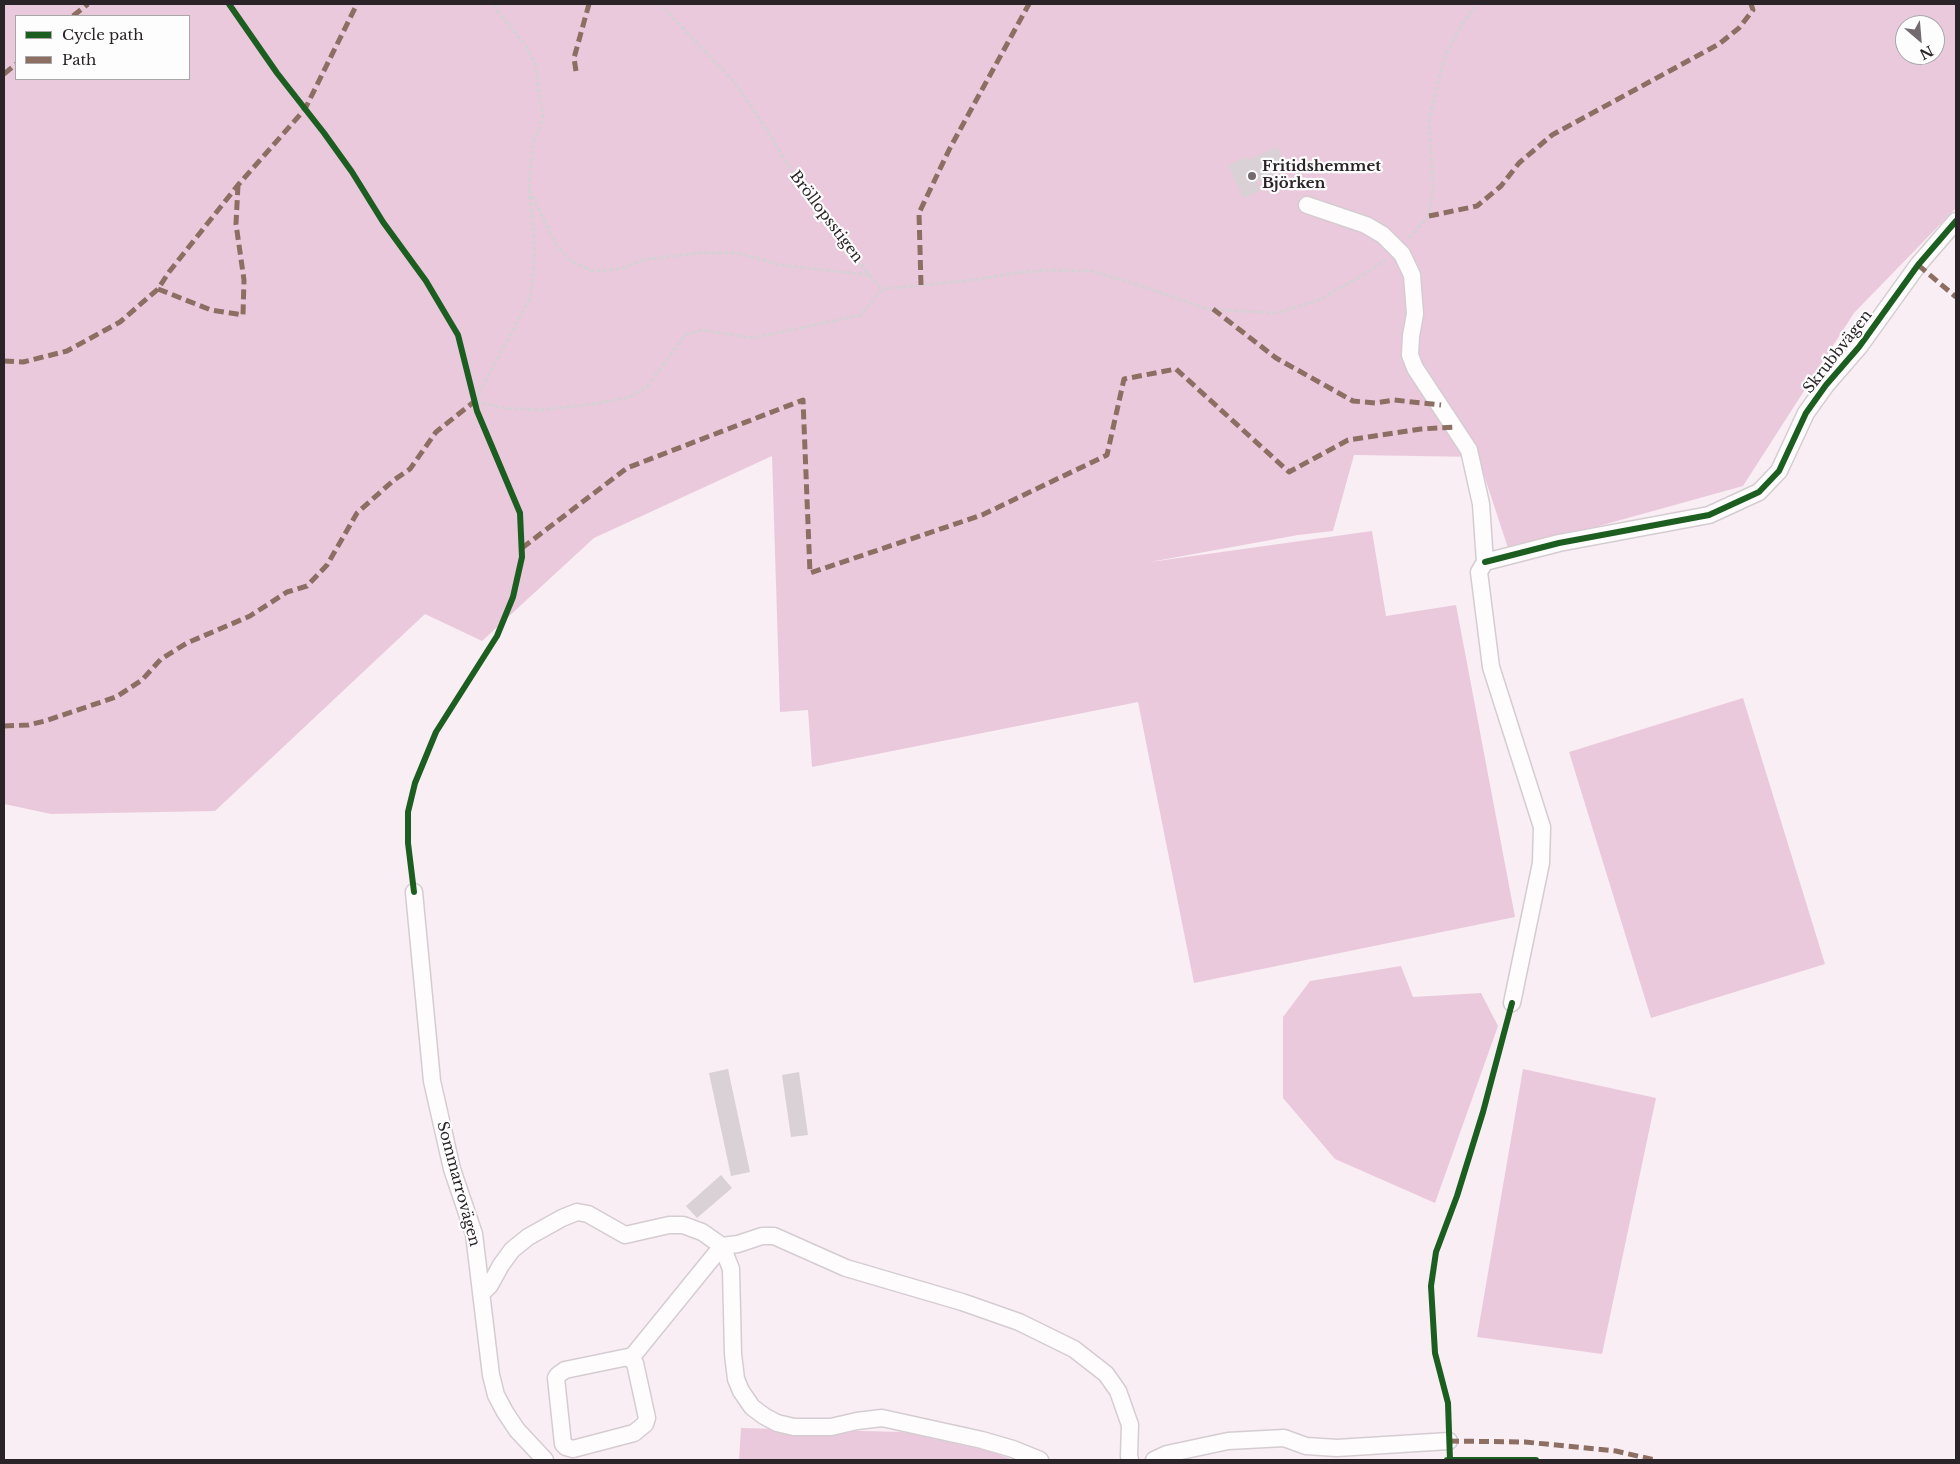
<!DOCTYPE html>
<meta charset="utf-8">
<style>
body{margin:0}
#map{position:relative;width:1960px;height:1464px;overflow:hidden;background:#f9eef4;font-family:"Libre Baskerville",serif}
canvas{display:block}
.frame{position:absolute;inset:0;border:5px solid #2a2327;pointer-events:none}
.legend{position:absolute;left:15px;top:15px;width:175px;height:65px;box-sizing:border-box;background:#fdfdfd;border:1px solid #a9a6a7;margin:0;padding:6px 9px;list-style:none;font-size:15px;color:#2a2327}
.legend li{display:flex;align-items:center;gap:10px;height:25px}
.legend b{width:25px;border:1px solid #a9a6a7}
.north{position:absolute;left:1895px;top:15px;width:50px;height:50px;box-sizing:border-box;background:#fdfdfd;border:1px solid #a9a6a7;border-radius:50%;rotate:153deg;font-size:14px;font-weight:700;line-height:20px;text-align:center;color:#2a2327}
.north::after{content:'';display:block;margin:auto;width:18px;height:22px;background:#726a6f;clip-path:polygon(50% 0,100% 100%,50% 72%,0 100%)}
</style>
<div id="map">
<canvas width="1960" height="1464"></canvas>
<div class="frame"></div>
<ul class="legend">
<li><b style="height:6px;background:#1b5e20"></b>Cycle path</li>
<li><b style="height:6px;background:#8d6e63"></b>Path</li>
</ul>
<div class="north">N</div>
</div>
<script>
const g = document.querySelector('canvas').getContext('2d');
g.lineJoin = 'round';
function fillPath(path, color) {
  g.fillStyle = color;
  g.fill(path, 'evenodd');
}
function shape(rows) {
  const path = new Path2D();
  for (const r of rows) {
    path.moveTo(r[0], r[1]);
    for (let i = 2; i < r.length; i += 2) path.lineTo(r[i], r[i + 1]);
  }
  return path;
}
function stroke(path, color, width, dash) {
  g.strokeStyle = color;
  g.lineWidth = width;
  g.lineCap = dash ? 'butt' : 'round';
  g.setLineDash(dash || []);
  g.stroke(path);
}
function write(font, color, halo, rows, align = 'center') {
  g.font = font + ' "Libre Baskerville",serif';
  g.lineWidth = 4.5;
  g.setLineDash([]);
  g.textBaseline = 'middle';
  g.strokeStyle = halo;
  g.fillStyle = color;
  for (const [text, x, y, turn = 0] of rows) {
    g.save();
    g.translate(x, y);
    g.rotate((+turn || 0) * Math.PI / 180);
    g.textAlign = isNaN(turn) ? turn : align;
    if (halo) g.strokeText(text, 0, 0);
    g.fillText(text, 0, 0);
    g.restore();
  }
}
fillPath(shape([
 [4,4,1956,4,1956,208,1854,313,1743,486,1509,551,1478,457,1354,455,1333,531,1298,535,1150,562,1372,531,1386,616,1456,605,1515,917,1194,983,1138,702,812,767,808,710,780,712,772,456,594,538,482,641,425,614,215,811,51,814,4,804],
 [16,16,189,16,189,79,16,79],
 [1905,25,1935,25,1935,55,1905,55],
 [1743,698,1825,964,1651,1018,1569,752],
 [1401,966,1413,997,1481,993,1498,1026,1435,1203,1335,1159,1283,1098,1283,1017,1310,981],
 [1523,1069,1656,1098,1602,1354,1477,1337],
 [741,1428,903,1432,989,1451,1014,1460,739,1460]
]), '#ebc9dc');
fillPath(shape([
 [1277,147,1287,169,1257,182,1261,191,1243,198,1228,165,1246,157,1247,160],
 [728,1069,750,1172,731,1176,709,1073],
 [799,1072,808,1135,791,1137,782,1075],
 [721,1175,732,1188,697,1218,686,1206]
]), '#d9d1d5');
const minor = shape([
 [1307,205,1366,225,1383,235,1402,254,1412,275,1415,314,1411,336,1410,355,1415,368,1469,450,1481,504,1485,562,1479,572,1491,667,1542,827,1541,863,1512,1003],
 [1485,562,1559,543,1709,515,1759,492,1779,471,1806,413,1826,385,1859,347,1918,265,1956,221],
 [414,892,432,1081,452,1169,474,1234,491,1375,496,1395,505,1412,517,1430,545,1460],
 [481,1294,490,1285,501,1265,512,1250,528,1237,562,1218,577,1212,588,1214,625,1235,669,1225,683,1225,702,1232,722,1246,731,1269,733,1354,736,1379,741,1391,752,1407,764,1416,777,1423,794,1427,831,1427,857,1421,882,1418,982,1440,1013,1449,1040,1460],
 [628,1357,635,1363,647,1418,645,1424,634,1433,573,1449,566,1447,563,1444,556,1378,558,1375,565,1370,628,1357],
 [631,1358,722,1246,738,1244,762,1236,774,1236,846,1268,962,1302,1019,1322,1074,1349,1106,1374,1118,1391,1130,1425,1129,1456,1130,1460],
 [1154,1460,1167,1454,1228,1441,1284,1438,1306,1446,1337,1448,1449,1441]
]);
stroke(minor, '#d5ccd1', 19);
stroke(shape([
 [495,4,497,10,526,46,535,64,543,117,532,148,529,189,555,243,571,261,593,271,621,269,643,260,659,258,696,253,738,253,781,265,869,275,821,209,802,187,763,124,734,82,660,4],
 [529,189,535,250,531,296,475,401,504,408,541,410,593,404,630,397,648,386,685,335,702,330,753,338,861,315,882,289,974,280,1014,273,1050,270,1092,271,1148,288,1207,309,1276,313,1317,301,1360,277,1386,260],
 [1409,238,1429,216,1433,186,1429,118,1445,56,1462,24,1478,4],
 [869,275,882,289]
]), '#d4d2d4', 3, [4, 2.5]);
stroke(minor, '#fefcfd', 16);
stroke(shape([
 [73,16,88,4],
 [576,71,574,58,589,4],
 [4,74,16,64],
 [1429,216,1477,206,1501,186,1519,163,1552,135,1719,44,1739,28,1753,10,1751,4],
 [1918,265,1956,297],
 [921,285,919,213,950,148,1029,4],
 [158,289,211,310,243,315,244,280,236,224,238,185],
 [1213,309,1276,358,1353,401,1375,403,1394,400,1441,405],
 [4,361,23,362,67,351,120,322,158,289,169,272,238,185,305,109,357,4],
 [522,548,627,468,803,400,810,573,982,515,1107,455,1124,379,1176,369,1289,472,1348,440,1421,429,1455,427],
 [4,726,28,725,45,721,116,697,142,680,161,659,187,643,250,616,287,592,307,586,327,565,357,513,394,480,410,469,436,432,475,401],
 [1449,1441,1525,1442,1616,1451,1655,1460]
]), '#8d6e63', 5, [10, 5]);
stroke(shape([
 [229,4,277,73,324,133,352,172,383,222,426,281,458,335,477,411,520,513,522,557,513,597,497,636,436,732,415,783,408,812,408,843,414,892],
 [1485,562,1559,543,1709,515,1759,492,1779,471,1806,413,1826,385,1859,347,1918,265,1956,221],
 [1447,1460,1536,1460],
 [1450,1460,1448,1403,1435,1353,1431,1286,1436,1252,1457,1196,1483,1112,1512,1003]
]), '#1b5e20', 6);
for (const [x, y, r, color] of [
 [1252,176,5,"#726a6f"]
]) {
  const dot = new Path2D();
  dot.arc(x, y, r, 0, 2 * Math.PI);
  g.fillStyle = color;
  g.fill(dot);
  stroke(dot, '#fdfdfd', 2);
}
write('bold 15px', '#2a2327', '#fdfdfd', [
 ["Fritidshemmet",1262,167],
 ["Björken",1262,184]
], 'left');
write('15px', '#2a2327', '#fdfdfd', [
 ["Bröllopsstigen",826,217,53],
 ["Skrubbvägen",1838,352,-52],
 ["Sommarrovägen",458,1184,75]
]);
</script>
